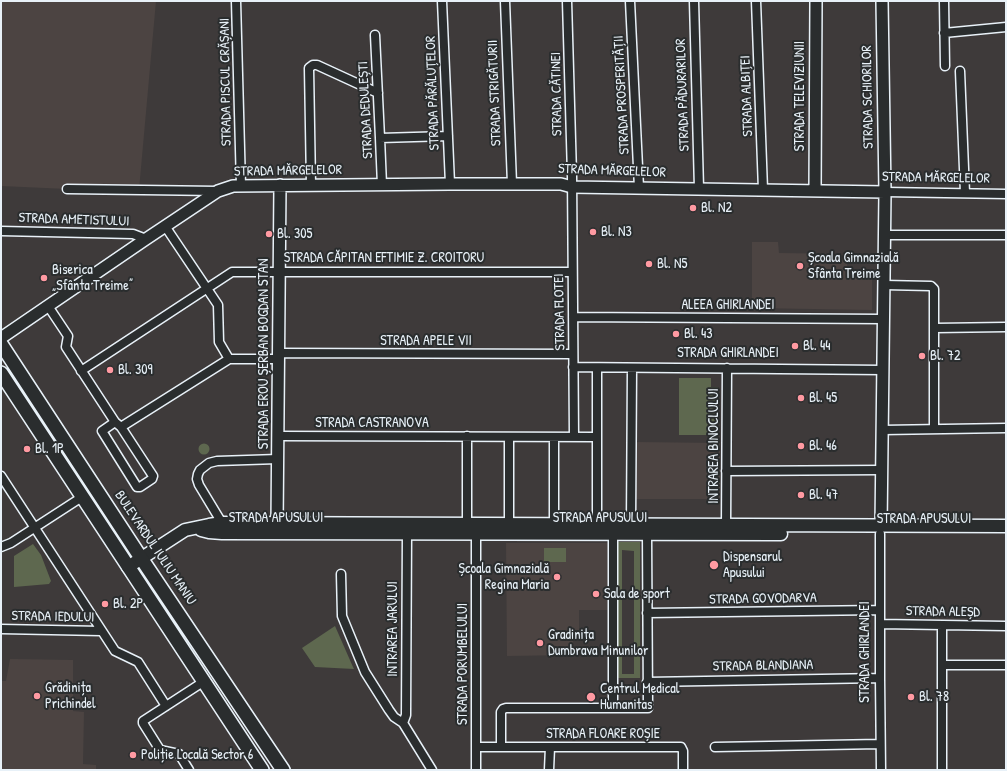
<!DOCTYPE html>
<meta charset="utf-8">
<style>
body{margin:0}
#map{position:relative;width:1007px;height:771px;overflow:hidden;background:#3e3a3a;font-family:"Patrick Hand",sans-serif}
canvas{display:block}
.frame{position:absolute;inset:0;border:2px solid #e8f1f8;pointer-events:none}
</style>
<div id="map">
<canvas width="1007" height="771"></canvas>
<div class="frame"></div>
</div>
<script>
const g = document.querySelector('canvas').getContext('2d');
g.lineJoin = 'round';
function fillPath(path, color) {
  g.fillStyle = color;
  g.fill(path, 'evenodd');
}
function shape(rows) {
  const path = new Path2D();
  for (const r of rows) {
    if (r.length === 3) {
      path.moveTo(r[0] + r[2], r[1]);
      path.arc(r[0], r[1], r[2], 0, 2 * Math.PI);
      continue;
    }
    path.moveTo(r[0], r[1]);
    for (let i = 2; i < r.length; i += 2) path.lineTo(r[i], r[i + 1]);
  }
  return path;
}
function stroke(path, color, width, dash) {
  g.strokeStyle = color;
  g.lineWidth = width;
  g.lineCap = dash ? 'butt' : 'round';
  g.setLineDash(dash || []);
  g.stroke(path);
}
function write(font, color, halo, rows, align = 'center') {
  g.font = font + ' "Patrick Hand",sans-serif';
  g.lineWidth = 4;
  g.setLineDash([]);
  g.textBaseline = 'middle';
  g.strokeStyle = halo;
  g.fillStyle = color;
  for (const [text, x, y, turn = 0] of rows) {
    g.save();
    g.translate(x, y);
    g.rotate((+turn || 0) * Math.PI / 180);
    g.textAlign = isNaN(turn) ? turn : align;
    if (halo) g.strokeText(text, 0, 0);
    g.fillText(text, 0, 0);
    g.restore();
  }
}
fillPath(shape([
 [1,1,156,1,139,190,67,189,1,186],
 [752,242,778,242,779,253,847,254,847,277,872,277,872,310,752,308],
 [635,442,720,443,720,499,635,499],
 [506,543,608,543,608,610,579,610,579,631,573,631,573,655,507,656],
 [10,659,73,660,73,711,84,712,83,764,96,765,96,770,1,770,1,681,6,681]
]), '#4c4442');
fillPath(shape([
 [679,378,711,378,711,387,718,387,718,435,679,435],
 [204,449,5.5],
 [617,542,640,542,640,678,617,678],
 [622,550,634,551,634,674,622,674],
 [33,544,41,555,51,581,49,584,14,587,14,556],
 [544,548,566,548,566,562,544,562],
 [335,626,353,667,354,669,315,667,302,648]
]), '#5e684f');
const minor = shape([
 [236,1,241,186],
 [442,1,450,184],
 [505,1,512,184],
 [567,1,572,175,574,437],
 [630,1,639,188],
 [694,1,699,189],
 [756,1,763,190],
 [944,1,945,66],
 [944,33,1006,27],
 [375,35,380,138,382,185],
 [960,71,965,193],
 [380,138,448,136],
 [311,185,309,68,313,65,317,65,378,93],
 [67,189,218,191],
 [885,192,1006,194],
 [165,226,218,305,219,342,229,359],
 [1,231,133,234,146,239],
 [884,235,1006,235],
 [884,285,931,286,934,289,934,429],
 [48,306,68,336,66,347,115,422,121,427,153,476,152,479,140,487,137,487,102,431,115,422],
 [573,317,883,319],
 [935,328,1006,327],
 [278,353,573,354],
 [573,367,883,370],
 [597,368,597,525],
 [81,371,232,272,572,272],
 [121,427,229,359,278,359],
 [882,430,1006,428],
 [278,436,597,437],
 [509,437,509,524],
 [726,471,881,470],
 [1,476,115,651,138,662,166,706],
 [222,523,199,485,197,479,198,474,200,470,209,463,217,461,278,459],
 [467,524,467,436],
 [554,525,554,437],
 [631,525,632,368],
 [726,525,727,368],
 [476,533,476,770],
 [880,534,880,678,881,770],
 [1,547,11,543,82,497],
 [341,574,342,616,365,672,389,710,394,717,403,723,432,770],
 [647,613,880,610],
 [880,624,1006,626],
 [942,625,942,770],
 [1,629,101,631],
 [942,665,1006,665],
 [647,682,880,678],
 [613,708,613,533],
 [403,723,406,715,407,533],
 [476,747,681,747,683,751,683,770],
 [501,747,501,712,503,709,506,708,648,708,647,533],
 [715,747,880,744],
 [189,770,179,754,160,750,143,723,143,721,203,682],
 [549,770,550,747]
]);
const tertiary = shape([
 [815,191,816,1],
 [1,338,146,239,218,191,233,186,450,184,561,184,572,187,885,192],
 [277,524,280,185],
 [881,526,885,192,882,1]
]);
const secondary = shape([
 [201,530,209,532,222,533,781,534],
 [128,567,185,530,209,525,222,523,1006,526]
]);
const primary = shape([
 [1,344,141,558,283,770],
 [1,373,262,770]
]);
stroke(minor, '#e8f1f8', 11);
stroke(tertiary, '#e8f1f8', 14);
stroke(secondary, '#e8f1f8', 15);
stroke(primary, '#e8f1f8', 16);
stroke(minor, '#2a2d2e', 8);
stroke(tertiary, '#2a2d2e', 11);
stroke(secondary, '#2a2d2e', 12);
stroke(primary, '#2a2d2e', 13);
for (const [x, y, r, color] of [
 [693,208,4,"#ff9aa2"],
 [593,232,4,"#ff9aa2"],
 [269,234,4,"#ff9aa2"],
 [649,264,4,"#ff9aa2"],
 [800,266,4,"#ff9aa2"],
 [44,278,4,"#ff9aa2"],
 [676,334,4,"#ff9aa2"],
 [795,346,4,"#ff9aa2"],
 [922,356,4,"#ff9aa2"],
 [110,370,4,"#ff9aa2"],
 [801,398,4,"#ff9aa2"],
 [801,446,4,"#ff9aa2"],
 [27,449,4,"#ff9aa2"],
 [801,495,4,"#ff9aa2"],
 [714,565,5,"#ff9aa2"],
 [557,577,4,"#ff9aa2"],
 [596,594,4,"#ff9aa2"],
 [105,604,4,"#ff9aa2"],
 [540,643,4,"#ff9aa2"],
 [37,696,4,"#ff9aa2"],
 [591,697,5,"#ff9aa2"],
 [911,697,4,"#ff9aa2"],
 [133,755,4,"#ff9aa2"]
]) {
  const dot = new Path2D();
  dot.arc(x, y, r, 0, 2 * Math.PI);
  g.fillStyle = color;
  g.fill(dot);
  stroke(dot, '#2a2d2e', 1.5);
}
write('14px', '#e8f1f8', '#2a2d2e', [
 ["STRADA PISCUL CRĂȘANI",226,82,-91],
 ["STRADA PĂRĂLUȚELOR",433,93,-92],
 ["STRADA STRIGĂTURII",495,93,-92],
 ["STRADA CĂTINEI",557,94,-91],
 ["STRADA PROSPERITĂȚII",622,95,-93],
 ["STRADA PĂDURARILOR",683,95,-92],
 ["STRADA ALBIȚEI",747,96,-92],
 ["STRADA TELEVIZIUNII",800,96,-90],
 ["STRADA SCHIORILOR",868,97,-91],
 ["STRADA DEDULEȘTI",366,110,-93],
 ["STRADA MĂRGELELOR",288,171,-1],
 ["STRADA MĂRGELELOR",612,171,2],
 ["STRADA MĂRGELELOR",936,178,1],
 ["STRADA AMETISTULUI",74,220,2],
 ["STRADA CĂPITAN EFTIMIE Z. CROITORU",384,258],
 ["ALEEA GHIRLANDEI",728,305],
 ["STRADA FLOTEI",560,312,-91],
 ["STRADA APELE VII",426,341],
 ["STRADA GHIRLANDEI",728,353],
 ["STRADA EROU ȘERBAN BOGDAN STAN",264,354,-90],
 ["STRADA CASTRANOVA",372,423],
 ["INTRAREA BINOCLULUI",714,446,-90],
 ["STRADA APUSULUI",276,518],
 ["STRADA APUSULUI",600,518],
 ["STRADA APUSULUI",924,519],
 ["BULEVARDUL IULIU MANIU",155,548,56],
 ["STRADA GOVODARVA",763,599,-1],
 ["STRADA ALEȘD",943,612,1],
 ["STRADA IEDULUI",53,617,1],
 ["INTRAREA JARULUI",393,629,-90],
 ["STRADA GHIRLANDEI",865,652,-90],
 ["STRADA PORUMBELULUI",463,664,-90],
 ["STRADA BLANDIANA",763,666,-1],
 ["STRADA FLOARE ROȘIE",603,734]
]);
write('14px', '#e8f1f8', '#2a2d2e', [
 ["Bl. N2",701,208],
 ["Bl. N3",601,232],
 ["Bl. 305",277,234],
 ["Școala Gimnazială",808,258],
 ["Sfânta Treime",808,274],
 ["Bl. N5",657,264],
 ["Biserica",52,270],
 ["„Sfânta Treime”",52,286],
 ["Bl. 43",684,334],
 ["Bl. 44",803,346],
 ["Bl. 72",930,356],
 ["Bl. 309",118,370],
 ["Bl. 45",809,398],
 ["Bl. 46",809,446],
 ["Bl. 1P",35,449],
 ["Bl. 47",809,495],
 ["Dispensarul",723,557],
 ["Apusului",723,573],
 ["Școala Gimnazială",549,569,"right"],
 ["Regina Maria",549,585,"right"],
 ["Sala de sport",604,594],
 ["Bl. 2P",113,604],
 ["Gradinița",548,635],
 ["Dumbrava Minunilor",548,651],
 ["Grădinița",45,688],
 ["Prichindel",45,704],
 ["Centrul Medical",600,689],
 ["Humanitas",600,705],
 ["Bl. 78",919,697],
 ["Poliție Locală Sector 6",141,755]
], 'left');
</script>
